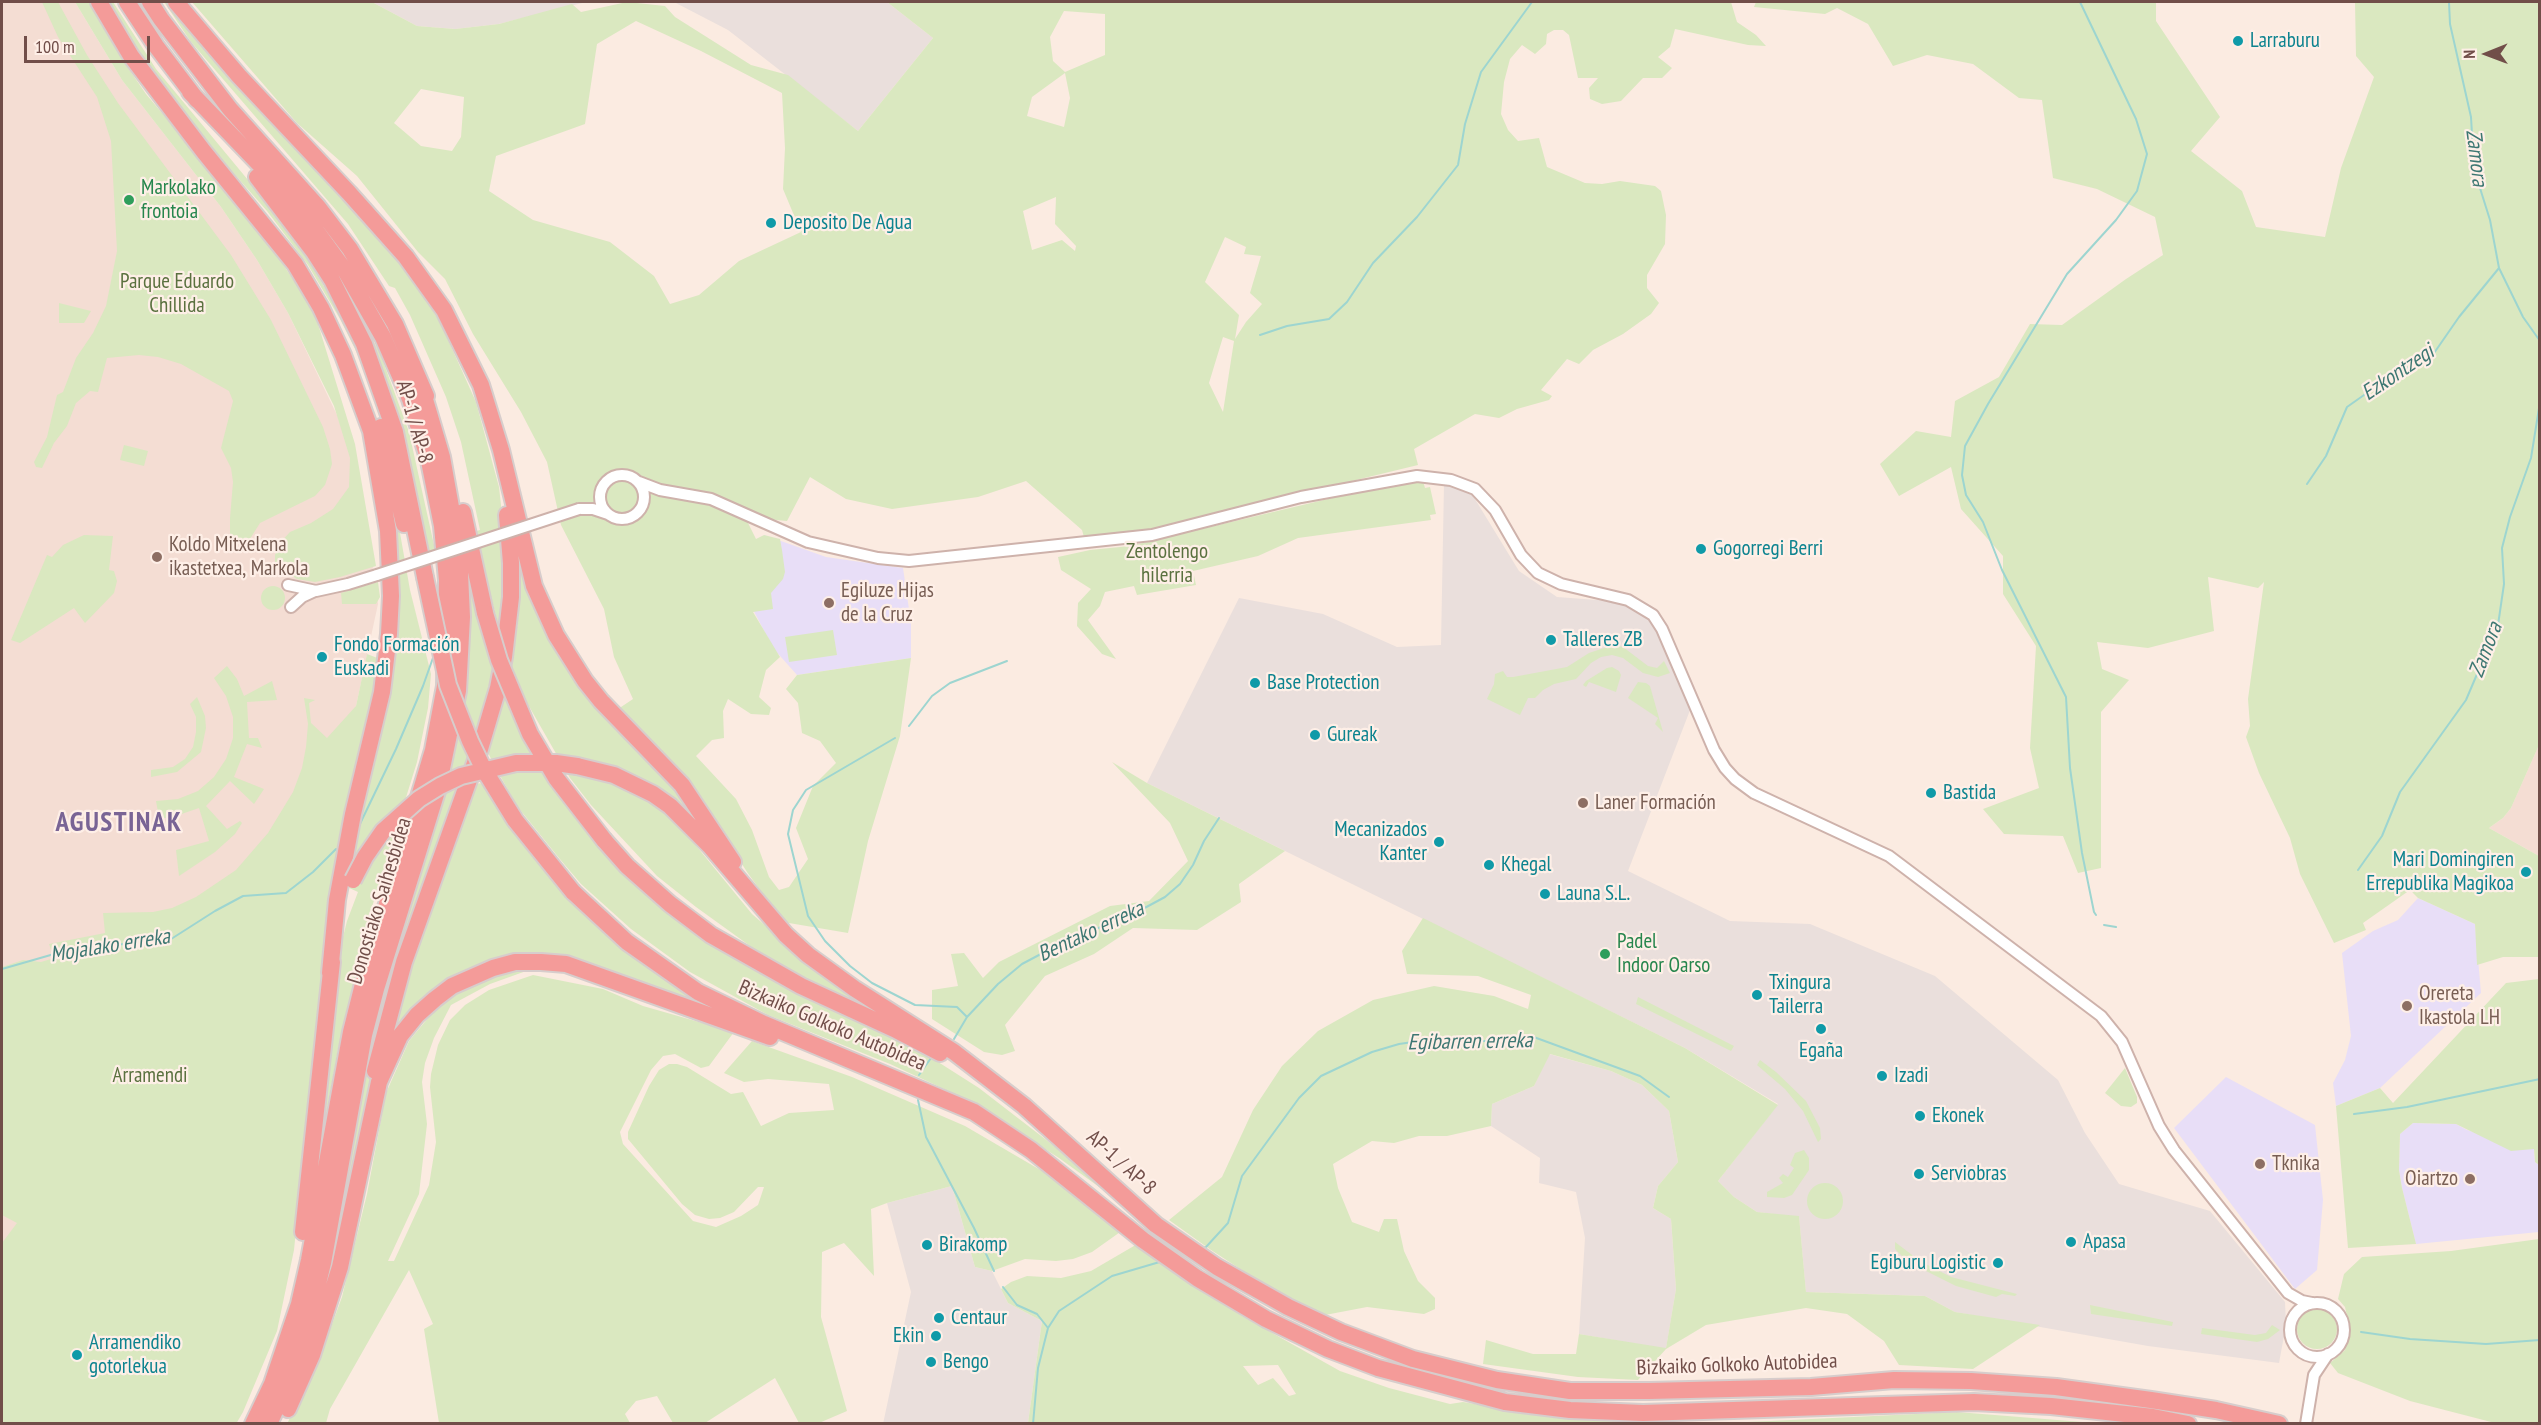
<!DOCTYPE html>
<meta charset="utf-8">
<style>
body{margin:0}
#map{position:relative;width:2541px;height:1425px;overflow:hidden;background:#fbebe1;font-family:"PT Sans Narrow",sans-serif}
canvas{display:block}
.frame{position:absolute;inset:0;border:3px solid #714e49;pointer-events:none}
.north{position:absolute;left:2457px;top:24px;width:60px;height:60px;-webkit-text-stroke:4px #feefe7;paint-order:stroke;rotate:269deg;font-size:16px;font-weight:700;line-height:24px;text-align:center;color:#714e49}
.north::after{content:'';display:block;margin:auto;width:21px;height:27px;background:#714e49;clip-path:polygon(50% 0,100% 100%,50% 72%,0 100%)}
.scale{position:absolute;left:24px;top:36px;width:126px;height:27px;box-sizing:border-box;border:3px solid #714e49;border-top:0;padding-left:8px;font-size:18px;line-height:21px;white-space:nowrap;color:#714e49;-webkit-text-stroke:4px #feefe7;paint-order:stroke}
</style>
<div id="map">
<canvas width="2541" height="1425"></canvas>
<div class="frame"></div>
<div class="north">N</div>
<div class="scale">100 m</div>
</div>
<script>
const g = document.querySelector('canvas').getContext('2d');
g.lineJoin = 'round';
function fillPath(path, color) {
  g.fillStyle = color;
  g.fill(path, 'evenodd');
}
function shape(rows) {
  const path = new Path2D();
  for (const r of rows) {
    if (r.length === 3) {
      path.moveTo(r[0] + r[2], r[1]);
      path.arc(r[0], r[1], r[2], 0, 2 * Math.PI);
      continue;
    }
    path.moveTo(r[0], r[1]);
    for (let i = 2; i < r.length; i += 2) path.lineTo(r[i], r[i + 1]);
  }
  return path;
}
function stroke(path, color, width, dash) {
  g.strokeStyle = color;
  g.lineWidth = width;
  g.lineCap = dash ? 'butt' : 'round';
  g.setLineDash(dash || []);
  g.stroke(path);
}
function write(font, color, halo, rows, align = 'center') {
  g.font = font + ' "PT Sans Narrow",sans-serif';
  g.lineWidth = 4.5;
  g.setLineDash([]);
  g.textBaseline = 'middle';
  g.strokeStyle = halo;
  g.fillStyle = color;
  for (const [text, x, y, turn = 0] of rows) {
    g.save();
    g.translate(x, y);
    g.rotate((+turn || 0) * Math.PI / 180);
    g.textAlign = isNaN(turn) ? turn : align;
    if (halo) g.strokeText(text, 0, 0);
    g.fillText(text, 0, 0);
    g.restore();
  }
}
fillPath(shape([
 [2,2,75,2,122,80,221,207,257,260,288,313,337,415,351,454,366,514,378,604,356,706,2,1424],
 [2539,745,2539,856,2489,828,2503,818,2511,808]
]), '#f4ddd3');
fillPath(shape([
 [372,2,586,2,499,24,455,29,417,26],
 [674,2,887,2,933,38,858,131,728,30],
 [1444,484,1470,491,1519,571,1557,597,1624,602,1645,614,1661,634,1692,705,1628,871,1730,921,1810,924,1935,976,2058,1080,2085,1133,2119,1184,2210,1211,2285,1302,2286,1325,2279,1363,2148,1346,1955,1312,1925,1296,1806,1292,1799,1217,1757,1212,1734,1197,1718,1181,1778,1104,1685,1048,1147,783,1239,598,1323,614,1397,647,1441,645],
 [1549,1054,1611,1071,1642,1085,1669,1111,1678,1162,1658,1186,1653,1208,1671,1219,1676,1289,1666,1349,1579,1334,1585,1238,1576,1192,1539,1183,1540,1158,1491,1126,1492,1104,1534,1086],
 [952,1186,975,1267,992,1271,1008,1303,1042,1321,1028,1423,883,1424,911,1292,887,1203]
]), '#eadfdc');
fillPath(shape([
 [764,535,826,557,903,568,911,623,911,658,797,675,773,648,745,594],
 [2418,898,2475,924,2481,993,2380,1088,2336,1106,2333,1083,2345,1060,2351,1036,2342,953,2373,931,2398,920],
 [2226,1077,2315,1125,2323,1200,2317,1270,2295,1289,2174,1128],
 [2413,1123,2456,1124,2467,1130,2534,1149,2535,1162,2539,1165,2539,1232,2416,1244,2402,1188,2399,1170,2400,1134]
]), '#e8def7');
fillPath(shape([
 [42,2,58,2,87,55,118,103,231,255,271,320,323,427,330,449,332,464,325,485,315,496,260,523,248,542,230,539,230,518,233,482,231,468,221,448,233,401,229,391,181,364,158,357,139,355,107,358,98,392,90,391,76,403,67,426,54,443,42,468,36,467,34,462,47,437,57,395,63,392,76,358,93,333,106,306,117,251,111,141,97,97,58,37],
 [75,2,89,2,122,59,146,94,259,228,314,311,355,444,376,566,340,577,315,582,297,579,275,565,275,555,279,544,290,532,311,523,333,509,349,487,350,458,334,406,288,313,257,260,221,207,122,80],
 [108,2,113,2,156,69,277,215,300,247,338,309,363,365,340,319,308,265,267,211,207,143,132,44],
 [164,2,168,2,193,34,258,109,386,245,422,293,441,324,476,402,499,487,504,532,502,640,486,577,476,531,480,530,461,442,446,397,410,315,395,288,389,286,348,224,191,42],
 [192,2,372,2,417,26,455,29,499,24,572,4,581,12,627,2,665,6,675,17,751,65,788,75,858,131,933,38,887,2,1731,2,1737,22,1756,35,1766,46,1748,45,1675,29,1670,47,1658,57,1672,68,1662,78,1643,78,1621,101,1602,104,1590,99,1589,88,1598,78,1578,78,1569,35,1563,30,1554,30,1547,34,1546,44,1535,54,1522,45,1510,59,1504,82,1501,114,1508,130,1518,141,1539,138,1547,167,1585,183,1602,184,1620,181,1655,186,1661,191,1666,215,1665,244,1647,275,1647,288,1659,303,1651,314,1623,334,1593,350,1579,364,1567,359,1541,390,1552,396,1549,400,1517,409,1499,418,1475,414,1414,449,1418,465,1154,529,1084,537,1082,530,1026,481,978,497,892,509,846,499,810,477,787,521,745,517,756,539,764,535,780,539,782,550,785,572,783,579,771,593,773,609,753,612,780,657,766,670,759,697,771,708,769,715,751,714,728,699,723,711,724,738,712,740,696,756,736,799,752,830,769,877,779,890,789,887,808,859,796,828,813,786,836,763,820,741,802,733,798,703,786,689,797,675,911,658,900,736,868,841,848,933,783,922,747,872,706,807,618,709,633,699,614,657,604,609,561,525,547,462,521,412,473,334,445,279,418,252,357,176,297,123],
 [1064,11,1105,14,1105,55,1065,72,1053,61,1050,37],
 [636,21,701,51,782,93,785,148,783,189,801,232,739,261,699,295,670,304,654,276,610,242,533,220,489,191,496,156,585,124,597,44],
 [1065,73,1070,98,1064,127,1027,116,1032,97],
 [421,89,464,97,461,137,452,151,421,146,394,123],
 [1056,197,1055,224,1076,246,1075,251,1062,240,1032,250,1023,211],
 [1225,237,1246,247,1244,254,1261,256,1250,293,1262,304,1246,322,1235,339,1239,315,1205,282],
 [1223,337,1234,341,1223,412,1209,383],
 [1756,2,2156,2,2156,21,2220,117,2191,151,2242,191,2256,227,2325,237,2341,168,2374,77,2356,56,2355,2,2539,2,2539,745,2511,808,2503,818,2489,828,2539,856,2539,957,2503,957,2477,965,2475,924,2418,898,2410,890,2363,923,2366,930,2334,943,2300,874,2290,838,2259,773,2246,737,2250,726,2248,699,2264,582,2258,588,2208,577,2214,631,2148,648,2097,642,2102,669,2129,680,2101,712,2101,868,2078,873,2063,836,2004,834,1983,809,2039,788,2030,748,2036,646,2003,594,2003,556,1961,509,1951,467,1899,496,1880,464,1916,431,1951,437,1955,401,1999,377,2030,324,2062,325,2126,279,2163,255,2155,217,2097,189,2053,178,2042,100,2019,98,1973,64,1927,55,1893,66,1868,24,1837,8,1825,14,1754,7],
 [342,284,380,353,409,432,436,554,427,556],
 [59,303,91,311,84,323,59,323],
 [124,445,148,451,144,466,120,460],
 [383,460,400,533,410,590,431,674,428,708,417,762,358,952,362,954,338,1049,314,1181,339,953,347,921,358,892,345,886,383,712],
 [1423,481,1425,488,1430,487,1436,514,1430,515,1431,520,1298,538,1258,556,1193,571,1196,585,1137,595,1134,586,1105,592,1100,606,1088,620,1116,659,1102,654,1077,626,1078,603,1091,589,1061,570,1058,557,1090,550,1130,546,1332,498],
 [84,535,113,536,109,570,114,571,117,581,114,593,85,623,74,608,20,643,11,640,47,555,52,557,63,545],
 [520,557,542,622,674,784,713,838,640,783,637,795,665,813,689,837,752,914,807,962,874,1011,775,964,696,907,657,876,591,805,570,778,522,694,511,666,518,621],
 [467,562,498,671,377,1041,347,1213,325,1290,366,1061,379,1004,449,782,462,717,470,625],
 [378,582,380,597,376,604,342,604,341,593],
 [273,598,12],
 [833,630,837,655,789,662,785,637],
 [1613,645,1623,647,1648,666,1657,668,1664,661,1670,673,1658,677,1643,673,1623,658,1612,655,1601,657,1591,663,1576,679,1554,684,1543,690,1535,698,1528,698,1520,715,1487,699,1494,684,1495,674,1503,671,1507,677,1513,677,1567,667,1589,653],
 [367,654,380,659,322,971,294,1250,277,1331,243,1412,236,1424,2,1423,2,1243,17,1223,2,1215,2,967,23,960,41,962,54,958,49,944,105,933,103,913,153,912,172,908,196,897,236,870,268,833,293,792,302,768,306,747,308,724,304,698,315,700,309,703,311,723,327,738,356,706],
 [227,666,237,679,244,696,272,681,275,692,277,700,247,702,249,738,258,738,262,748,247,744,234,777,264,789,254,804,230,781,206,806,227,829,240,821,242,823,235,834,215,852,179,876,176,850,209,841,199,808,170,818,159,818,156,801,178,799,198,791,214,777,226,759,233,738,233,717,226,696,214,678],
 [1612,667,1619,671,1621,675,1616,692,1589,682,1586,687,1583,685,1586,681,1607,668],
 [1638,682,1646,683,1650,686,1663,732,1655,724,1658,718,1628,698],
 [505,695,546,776,564,803,586,832,648,897,687,928,745,965,924,1053,979,1088,1049,1142,1124,1205,1059,1158,970,1101,890,1064,768,1015,690,972,631,929,581,884,559,858,517,806,503,781,488,753],
 [197,697,205,716,206,728,201,752,177,772,151,777,151,770,173,767,185,759,193,747,196,732,196,717,190,704],
 [1112,762,1147,783,1285,851,1239,884,1241,902,1197,930,1133,928,1094,954,1045,976,1005,1025,1015,1051,1002,1055,984,1052,932,1019,932,990,958,986,951,954,964,953,983,978,999,962,1110,906,1149,901,1188,861,1170,823],
 [483,783,530,854,588,918,634,958,666,981,714,1010,601,968,504,959,391,1041,395,1014,474,784],
 [1423,918,1685,1048,1778,1105,1718,1181,1734,1197,1757,1212,1799,1216,1806,1292,1925,1296,1955,1312,2040,1325,1973,1369,1899,1365,1884,1341,1847,1314,1806,1308,1706,1325,1666,1349,1638,1380,1578,1377,1483,1364,1486,1340,1533,1354,1576,1354,1579,1334,1666,1348,1676,1289,1671,1219,1653,1208,1658,1186,1678,1162,1669,1111,1642,1085,1611,1071,1550,1054,1534,1086,1492,1104,1491,1126,1447,1136,1419,1136,1394,1143,1372,1141,1333,1164,1338,1188,1352,1222,1379,1232,1384,1219,1397,1219,1404,1251,1418,1281,1435,1298,1435,1309,1424,1314,1367,1307,1325,1315,1271,1289,1211,1250,1169,1220,1222,1177,1253,1110,1282,1066,1318,1031,1373,1000,1434,986,1494,996,1528,1009,1531,995,1478,976,1407,974,1402,951],
 [529,970,490,984,451,1005,434,1038,425,1063,422,1082,427,1124,419,1194,388,1261,394,1261,429,1185,436,1142,430,1087,431,1074,438,1045,450,1020,465,1005,489,990,533,975,603,989,643,1006,734,1032,709,1066,701,1068,675,1054,663,1056,651,1070,620,1132,623,1144,693,1221,716,1227,741,1216,758,1205,764,1187,758,1187,734,1212,720,1218,709,1219,695,1215,682,1204,628,1139,628,1132,649,1086,659,1070,669,1064,677,1064,687,1067,731,1094,743,1092,761,1126,789,1113,834,1110,829,1084,768,1079,744,1082,724,1073,752,1041,852,1077,965,1126,1049,1175,1123,1230,1092,1252,1073,1259,1056,1261,1025,1259,992,1271,975,1267,952,1186,887,1203,871,1209,874,1276,844,1243,822,1252,821,1317,847,1411,819,1423,799,1423,775,1378,705,1423,673,1423,657,1396,636,1401,625,1414,630,1423,439,1423,424,1329,433,1324,409,1270,330,1409,326,1423,287,1424,321,1354,342,1297,367,1194,386,1093,409,1041,442,1001,480,980,509,971],
 [2539,979,2539,1165,2535,1162,2534,1149,2511,1151,2456,1124,2413,1123,2400,1134,2399,1170,2402,1188,2416,1244,2348,1248,2336,1106,2380,1088,2393,1103,2506,983],
 [1638,997,1734,1046,1731,1051,1636,1004],
 [1760,1060,1776,1072,1806,1101,1820,1128,1821,1139,1818,1142,1803,1111,1785,1089,1757,1065],
 [2125,1068,2137,1097,2137,1103,2131,1107,2121,1106,2105,1093],
 [1804,1150,1809,1158,1809,1170,1792,1195,1784,1198,1767,1197,1767,1192,1783,1183,1779,1178,1783,1174,1788,1177,1794,1168,1790,1165,1795,1153],
 [1825,1201,18],
 [2539,1239,2539,1423,2495,1423,2410,1401,2338,1373,2330,1363,2345,1350,2350,1330,2345,1307,2338,1299,2344,1274,2362,1257,2451,1251],
 [1895,1242,1920,1261,1951,1277,2017,1294,2015,1296,2002,1294,1996,1297,1956,1286,1920,1268,1902,1256,1895,1249],
 [1139,1243,1242,1316,1340,1371,1389,1388,1450,1404,1463,1402,1517,1411,1650,1421,1660,1423,1028,1423,1042,1321,1008,1303,1001,1289,1011,1282,1027,1276,1061,1278,1091,1271],
 [1278,1365,1296,1394,1289,1396,1273,1378,1258,1385,1243,1366],
 [2090,1305,2173,1322,2172,1326,2091,1314],
 [2317,1329,20],
 [2272,1325,2280,1330,2268,1339,2257,1342,2201,1334,2202,1328,2255,1335,2266,1333],
 [1957,1412,2095,1423,1724,1423,1770,1421]
]), '#dae8c0');
stroke(shape([
 [2080,2,2136,119,2147,154,2137,191,2116,220,2067,274,1988,404,1965,446,1962,475,1966,495,1983,522,2002,570,2066,697,2070,768,2082,853,2094,912,2096,915],
 [2449,2,2450,24,2471,117,2474,169,2490,220,2499,268,2523,317,2540,341],
 [1260,335,1287,326,1329,319,1347,302,1373,263,1417,217,1458,165,1465,124,1481,72,1532,2],
 [2307,484,2326,456,2347,407,2391,376,2432,356,2459,317,2499,268],
 [909,726,932,696,950,683,1007,661],
 [895,738,806,790,793,810,788,834,808,916,825,941,850,966,872,983,915,1005,957,1007,967,1017],
 [358,828,396,749,423,686,434,655],
 [2358,870,2382,836,2400,792,2466,700,2498,625,2504,584,2502,548,2510,517,2531,458,2540,402],
 [2104,925,2116,927],
 [2,969,75,948,112,944,151,945,168,941,215,911,243,896,286,893,313,872,336,849],
 [954,1039,967,1017,998,984,1022,964,1073,937,1126,918,1165,897,1180,884,1193,865,1204,841,1219,818],
 [919,1075,931,1058],
 [918,1100,926,1137,974,1228,994,1271],
 [2354,1114,2407,1107,2540,1079],
 [1202,1248,1206,1247,1228,1223,1242,1176,1299,1098,1321,1076,1372,1052,1399,1044,1420,1041,1486,1041,1510,1036,1531,1036,1640,1076,1669,1097],
 [1003,1287,1017,1305,1037,1314,1048,1328],
 [2361,1332,2410,1339,2486,1344,2540,1340],
 [1033,1424,1038,1368,1048,1328,1059,1311,1112,1276,1163,1261]
]), '#9dd5d0', 2);
const minor = shape([
 [622,497,22],
 [639,482,660,490,711,499,808,542,878,558,909,561,1152,535,1301,497,1417,476,1451,480,1475,489,1495,510,1521,555,1538,573,1561,584,1628,600,1653,615,1662,629,1714,750,1725,768,1735,779,1754,793,1889,856,2101,1016,2122,1042,2159,1126,2174,1150,2288,1293,2302,1301,2312,1303],
 [579,509,593,509,608,514],
 [288,585,316,591,348,584,377,575],
 [291,607,302,597,315,591],
 [2317,1330,27],
 [2306,1424,2314,1375,2328,1354]
]);
const highway = shape([
 [99,2,131,56,204,152,295,264,321,308,343,355,371,431,388,531,391,596,389,634,382,692,353,814,337,900,330,973],
 [127,2,156,46,197,100],
 [150,2,161,19,230,109,318,207,350,249,395,324,426,396],
 [176,2,239,76,349,193,406,257,444,310,481,385,501,450,534,586,556,635,585,681,601,701,682,785,733,862],
 [190,92,262,167,306,217,346,272,383,337,410,399,429,461,442,526,447,580,445,686,433,750,363,984,351,1032,309,1260,299,1304,272,1384,253,1424],
 [257,177,314,252,332,280,364,344,395,432,425,577],
 [381,427,404,524],
 [463,512,485,613],
 [577,766,614,775,653,794,670,806,710,846,786,935,808,955,855,989,954,1052,1024,1106,1156,1225,1217,1267,1288,1307,1341,1332,1413,1359,1497,1380,1570,1391,1649,1391,1811,1387,1894,1380,1971,1381,2056,1387,2151,1400,2216,1410,2279,1424],
 [604,840,627,866,670,904,711,935,801,986,894,1029,940,1053],
 [573,892,627,942,698,992,764,1024,974,1112,1031,1150,1143,1240,1197,1278,1266,1319,1328,1349,1378,1368,1505,1402,1570,1410,1643,1413,1974,1402,2051,1406,2153,1417,2188,1424],
 [375,1071,404,962,480,749,498,688,504,657,511,597,511,563,507,515],
 [303,1232,332,962],
 [288,1409,312,1355,340,1267,379,1082,400,1036,417,1015,435,999,452,986,493,968,515,962,541,962,566,964,770,1037],
 [269,1424,285,1389,312,1309,323,1263,364,1035,376,989,438,788,458,691,462,617,459,552,442,457,421,386]
]);
stroke(minor, '#ceb2ab', 14);
stroke(highway, '#d7cdcc', 20);
stroke(minor, '#fff', 10);
stroke(highway, '#f49b99', 16);
const minorBridge = shape([
 [377,575,579,509]
]);
const highwayBridge = shape([
 [425,577,448,685,470,741,483,768,515,820,573,892],
 [485,613,499,660,530,734,556,778,604,840],
 [353,880,365,857,383,831,419,799,440,786,461,776,516,763,556,763,577,766]
]);
stroke(minorBridge, '#ceb2ab', 14, []);
stroke(highwayBridge, '#d7cdcc', 20, []);
stroke(minorBridge, '#fff', 10);
stroke(highwayBridge, '#f49b99', 16);
for (const [x, y, r, color] of [
 [2238,41,6,"#0f9aa8"],
 [129,200,6,"#2e9e5b"],
 [771,223,6,"#0f9aa8"],
 [1701,549,6,"#0f9aa8"],
 [157,557,6,"#8d6e63"],
 [829,603,6,"#8d6e63"],
 [1551,640,6,"#0f9aa8"],
 [322,657,6,"#0f9aa8"],
 [1255,683,6,"#0f9aa8"],
 [1315,735,6,"#0f9aa8"],
 [1931,793,6,"#0f9aa8"],
 [1583,803,6,"#8d6e63"],
 [1439,842,6,"#0f9aa8"],
 [1489,865,6,"#0f9aa8"],
 [2526,872,6,"#0f9aa8"],
 [1545,894,6,"#0f9aa8"],
 [1605,954,6,"#2e9e5b"],
 [1757,995,6,"#0f9aa8"],
 [2407,1006,6,"#8d6e63"],
 [1821,1029,6,"#0f9aa8"],
 [1882,1076,6,"#0f9aa8"],
 [1920,1116,6,"#0f9aa8"],
 [2260,1164,6,"#8d6e63"],
 [1919,1174,6,"#0f9aa8"],
 [2470,1179,6,"#8d6e63"],
 [2071,1242,6,"#0f9aa8"],
 [927,1245,6,"#0f9aa8"],
 [1998,1263,6,"#0f9aa8"],
 [939,1318,6,"#0f9aa8"],
 [936,1336,6,"#0f9aa8"],
 [77,1355,6,"#0f9aa8"],
 [931,1362,6,"#0f9aa8"]
]) {
  const dot = new Path2D();
  dot.arc(x, y, r, 0, 2 * Math.PI);
  g.fillStyle = color;
  g.fill(dot);
  stroke(dot, '#feefe7', 2);
}
write('21px', '#0d838f', '#feefe7', [
 ["Larraburu",2250,41],
 ["Deposito De Agua",783,223],
 ["Gogorregi Berri",1713,549],
 ["Talleres ZB",1563,640],
 ["Fondo Formación",334,645],
 ["Euskadi",334,669],
 ["Base Protection",1267,683],
 ["Gureak",1327,735],
 ["Bastida",1943,793],
 ["Mecanizados",1427,830,"right"],
 ["Kanter",1427,854,"right"],
 ["Mari Domingiren",2514,860,"right"],
 ["Errepublika Magikoa",2514,884,"right"],
 ["Khegal",1501,865],
 ["Launa S.L.",1557,894],
 ["Txingura",1769,983],
 ["Tailerra",1769,1007],
 ["Egaña",1821,1051,"center"],
 ["Izadi",1894,1076],
 ["Ekonek",1932,1116],
 ["Serviobras",1931,1174],
 ["Apasa",2083,1242],
 ["Birakomp",939,1245],
 ["Egiburu Logistic",1986,1263,"right"],
 ["Centaur",951,1318],
 ["Ekin",924,1336,"right"],
 ["Arramendiko",89,1343],
 ["gotorlekua",89,1367],
 ["Bengo",943,1362]
], 'left');
write('21px', '#27864d', '#feefe7', [
 ["Markolako",141,188],
 ["frontoia",141,212],
 ["Padel",1617,942],
 ["Indoor Oarso",1617,966]
], 'left');
write('21px', '#5a713f', '#feefe7', [
 ["Parque Eduardo",177,282],
 ["Chillida",177,306],
 ["Zentolengo",1167,552],
 ["hilerria",1167,576],
 ["Arramendi",150,1076]
]);
write('21px', '#714e49', '#feefe7', [
 ["AP-1 / AP-8",414,422,74],
 ["Donostiako Saihesbidea",380,901,-73],
 ["Bizkaiko Golkoko Autobidea",832,1026,23],
 ["AP-1 / AP-8",1121,1163,42],
 ["Bizkaiko Golkoko Autobidea",1737,1365,-2]
]);
write('21px', '#785e54', '#feefe7', [
 ["Koldo Mitxelena",169,545],
 ["ikastetxea, Markola",169,569],
 ["Egiluze Hijas",841,591],
 ["de la Cruz",841,615],
 ["Laner Formación",1595,803],
 ["Orereta",2419,994],
 ["Ikastola LH",2419,1018],
 ["Tknika",2272,1164],
 ["Oiartzo",2458,1179,"right"]
], 'left');
write('italic 22px', '#3d7772', '#feefe7', [
 ["Zamora",2476,158,83],
 ["Ezkontzegi",2398,373,-34],
 ["Zamora",2486,650,-69],
 ["Bentako erreka",1091,932,-25],
 ["Mojalako erreka",110,946,-9],
 ["Egibarren erreka",1470,1042,-1]
]);
g.letterSpacing = '1.5px';
write('bold 27px', '#796495', '#feefe7', [
 ["AGUSTINAK",119,823]
]);
g.letterSpacing = '0px';
</script>
